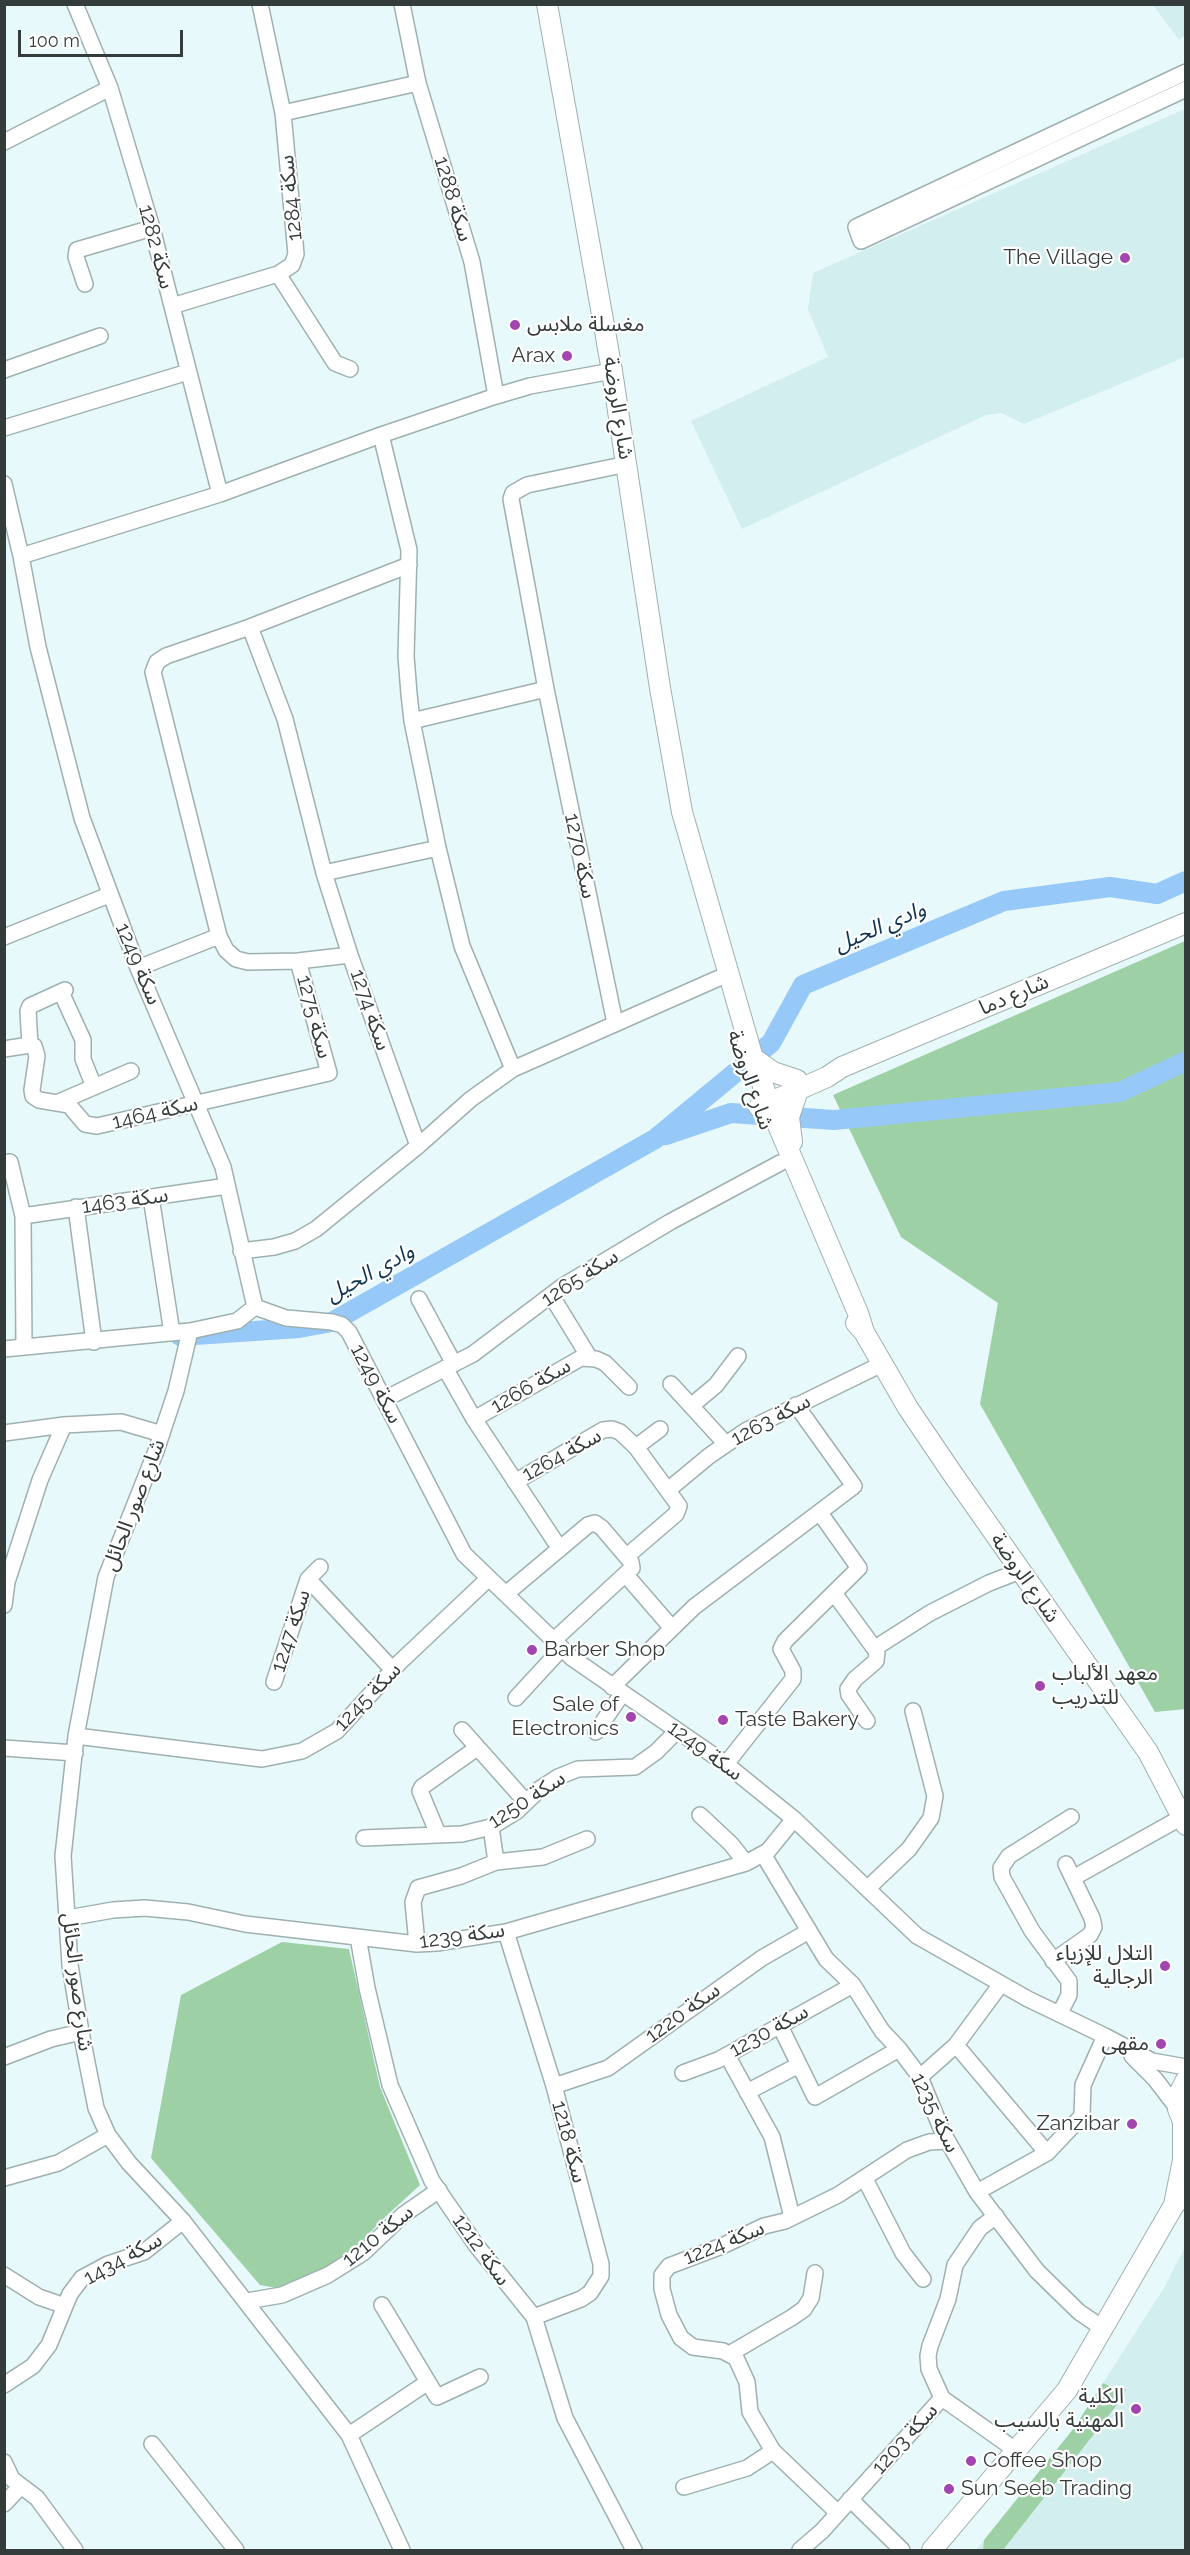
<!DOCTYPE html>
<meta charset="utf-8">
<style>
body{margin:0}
#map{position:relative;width:1190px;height:2555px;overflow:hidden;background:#e7f9fa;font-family:Raleway,sans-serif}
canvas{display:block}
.frame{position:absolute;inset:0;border:6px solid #343b3b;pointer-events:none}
.scale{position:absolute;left:18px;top:30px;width:165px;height:27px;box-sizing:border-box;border:3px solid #343b3b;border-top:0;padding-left:8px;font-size:18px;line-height:21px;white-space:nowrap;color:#343b3b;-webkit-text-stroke:4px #fff;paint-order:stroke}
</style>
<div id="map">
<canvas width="1190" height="2555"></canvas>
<div class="frame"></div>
<div class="scale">100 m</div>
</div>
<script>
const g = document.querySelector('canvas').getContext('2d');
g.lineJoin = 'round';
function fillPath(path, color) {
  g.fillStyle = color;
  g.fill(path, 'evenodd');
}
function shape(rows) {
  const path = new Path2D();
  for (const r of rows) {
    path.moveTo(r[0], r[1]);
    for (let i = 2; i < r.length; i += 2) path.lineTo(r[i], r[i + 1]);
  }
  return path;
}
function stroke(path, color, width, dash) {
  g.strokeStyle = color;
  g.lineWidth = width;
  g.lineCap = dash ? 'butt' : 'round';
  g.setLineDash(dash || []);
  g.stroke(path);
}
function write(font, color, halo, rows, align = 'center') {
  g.font = font + ' Raleway,"Noto Sans Arabic",sans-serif';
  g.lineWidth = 4.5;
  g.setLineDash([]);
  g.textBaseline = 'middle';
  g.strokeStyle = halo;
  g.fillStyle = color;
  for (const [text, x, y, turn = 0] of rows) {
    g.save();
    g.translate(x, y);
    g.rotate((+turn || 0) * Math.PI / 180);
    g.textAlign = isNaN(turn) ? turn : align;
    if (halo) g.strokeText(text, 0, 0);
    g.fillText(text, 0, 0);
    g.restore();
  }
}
fillPath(shape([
 [1153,5,1185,5,1185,35,1179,40],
 [1185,109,1185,357,1024,424,1001,413,986,415,742,529,691,421,828,357,808,309,813,273],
 [1185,2247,1185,2550,976,2550,1074,2428,1164,2288]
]), '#d3eeef');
fillPath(shape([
 [1185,941,1186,1709,1155,1712,980,1404,998,1303,901,1237,833,1095],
 [282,1942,349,1949,380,2087,420,2185,383,2219,350,2254,317,2276,282,2289,260,2285,151,2158,181,1995],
 [1103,2383,1118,2390,1124,2388,1126,2390,1123,2397,1003,2550,983,2550,984,2540,1074,2428]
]), '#9ed0a6');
stroke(shape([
 [666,1135,731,1113,834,1120,1120,1092,1186,1061],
 [180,1336,299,1328,332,1322,655,1139,771,1043,803,985,1004,901,1110,887,1157,894,1186,881]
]), '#96c8f8', 20);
const minor = shape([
 [75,4,110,88,152,228,220,494],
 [402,4,418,83,472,262,496,396],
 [1186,72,856,227,861,241,1186,89],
 [283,113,418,83],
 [4,142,110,88],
 [278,274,335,363,350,369],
 [85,284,76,257,77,250,152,228],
 [172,306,278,274,292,265,296,254,283,113,260,4],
 [4,370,100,336],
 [4,428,188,372],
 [381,435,409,550,406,656,409,694,412,721,438,848,462,946,513,1069],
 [4,484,21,556,38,647,82,818,138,968,223,1167,255,1307,286,1318,332,1322,342,1325,349,1332,464,1554,572,1658,726,1764,794,1819,917,1936,1028,1999,1105,2036,1152,2061,1186,2067],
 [21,556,220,494,381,435,496,396,530,386,612,371],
 [250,627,285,719,324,873,350,955,418,1146],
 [412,721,546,689],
 [324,873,438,848],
 [4,937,109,895],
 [350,955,298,961,248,962,236,959,226,950,219,936,153,672,157,662,166,656,250,627,409,565],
 [138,968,219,936],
 [61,992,83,1040,83,1059,94,1087],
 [615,1023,546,689,511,499,513,493,527,485,627,464],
 [30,1045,34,1046,37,1056,32,1090,33,1096,39,1100,69,1105,85,1124,97,1126,329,1073,298,961],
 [30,1045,28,1011,30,1006,65,990],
 [4,1049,30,1045],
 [59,1102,131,1071],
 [4,1163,10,1162,23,1216,24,1347],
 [151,1197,172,1333],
 [76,1207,94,1342],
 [23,1216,227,1186],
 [241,1251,274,1247,295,1241,316,1229,418,1146,471,1099,513,1069,728,974],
 [551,1295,589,1357],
 [419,1299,454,1364],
 [190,1331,176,1391,156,1451,106,1577,76,1736,63,1856,70,1965,81,2032,96,2108,108,2135,129,2163,183,2221,349,2435,402,2550],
 [4,1349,190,1331,237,1321,255,1307],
 [445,1368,474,1419,560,1549],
 [671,1384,726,1444],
 [385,1399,473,1354,563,1286,670,1222,780,1163],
 [691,1406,716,1385,738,1356],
 [474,1419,581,1358,596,1359,605,1363,629,1387],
 [4,1433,64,1425,121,1422,162,1434],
 [636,1447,660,1429],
 [515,1482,603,1430,612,1429,620,1432,636,1447,679,1506,676,1514,627,1556],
 [668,1490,709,1456,747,1430,882,1364],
 [626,1575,671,1627],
 [308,1579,393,1670],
 [507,1593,588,1525,595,1523,602,1528,631,1562,632,1568,554,1640],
 [834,1593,877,1652,876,1661,855,1679,848,1689,849,1695,867,1721],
 [4,1605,7,1582,40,1480,64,1425],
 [875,1648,930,1613,989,1583,1020,1571],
 [274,1682,308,1579,320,1567],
 [612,1687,694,1607,854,1486,796,1405],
 [516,1698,562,1648],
 [462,1730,526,1802],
 [596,1732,622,1694],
 [76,1736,262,1759,302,1751,337,1731,400,1662,489,1578],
 [4,1748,75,1753],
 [726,1764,793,1679,793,1671,781,1649,785,1641,859,1568,820,1513],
 [700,1815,731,1844,746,1863],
 [438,1834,420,1791,422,1787,477,1748],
 [364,1838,462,1834,491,1827,517,1811,541,1788,558,1777,578,1769,635,1767,656,1752,677,1731],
 [763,1854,826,1959,853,1985,882,2031,899,2049,920,2077,943,2133,977,2192,1037,2271,1079,2312,1104,2329],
 [496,1862,543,1857,587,1839],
 [1073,1878,1182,1817],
 [868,1888,909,1849,931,1818,935,1796,913,1711],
 [68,1918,113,1910,145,1908,188,1912,245,1924,271,1927,417,1944,437,1943,506,1932,746,1863,768,1851,794,1819],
 [506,1932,554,2086,601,2264,601,2276,590,2293,581,2299,534,2317],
 [358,1937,367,1988,390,2085,432,2181,476,2245,534,2317,565,2418,634,2550],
 [417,1944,413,1902,418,1888,461,1876,496,1862,491,1827],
 [1053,1961,1090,1935,1094,1927,1092,1918,1066,1864],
 [1060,2013,1069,1995,1069,1981,1032,1931,1002,1877,1001,1868,1009,1856,1071,1817],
 [780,2026,815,2097,899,2049],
 [956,2045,1047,2153],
 [727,2055,772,2137,792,2217],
 [1132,2056,1155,2079,1178,2109],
 [4,2057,51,2039,81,2032],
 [683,2073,718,2060,853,1985],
 [920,2077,956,2045,1001,1984],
 [554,2086,608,2068,762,1958,809,1931],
 [747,2092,799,2065],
 [4,2178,58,2163,108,2135],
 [865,2179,903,2253,923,2279],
 [977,2192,1047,2153,1082,2116,1083,2085,1105,2036],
 [4,2275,39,2297,65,2306],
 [247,2301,282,2295,328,2275,363,2253,403,2215,439,2190],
 [382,2305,437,2397,480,2377],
 [731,2353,791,2318,804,2309,811,2298,815,2273],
 [4,2385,33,2366,49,2345,70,2294,82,2278,108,2264,144,2252,183,2221],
 [942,2398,1017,2451],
 [349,2435,428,2382],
 [152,2444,236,2550],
 [4,2462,12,2479,37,2498,75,2550],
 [684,2487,747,2468,773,2451],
 [850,2499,902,2550],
 [4,2504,21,2486],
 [838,2513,773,2451,750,2412,747,2382,736,2358,723,2351,693,2347,681,2338,669,2315,662,2289,662,2275,669,2266,722,2246,764,2226,785,2221,838,2195,907,2150,929,2142,947,2141],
 [800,2550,822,2531,942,2398,929,2369,928,2356,930,2346,948,2299,955,2265,980,2228,996,2216]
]);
const major = shape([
 [547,4,612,371,660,688,682,812,753,1058,774,1116,858,1313,864,1332],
 [753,1058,773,1072,797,1080],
 [759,1107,827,1077,842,1067,1186,923],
 [792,1142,789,1117,798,1090],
 [856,1323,864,1332,908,1408,952,1473,1148,1752,1186,1825],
 [1186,2080,1179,2094,1178,2109,1186,2129],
 [1174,2205,1183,2160,1183,2125],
 [932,2550,1067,2390,1174,2205,1186,2192]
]);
stroke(minor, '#9fb0b1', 18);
stroke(major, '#9fb0b1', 22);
stroke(minor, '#fff', 15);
stroke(major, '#fff', 20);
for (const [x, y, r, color] of [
 [1125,258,6,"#a245af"],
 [515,325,6,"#a245af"],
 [567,356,6,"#a245af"],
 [532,1650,6,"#a245af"],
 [1040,1686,6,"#a245af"],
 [631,1717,6,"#a245af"],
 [723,1720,6,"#a245af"],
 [1165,1966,6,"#a245af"],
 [1161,2044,6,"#a245af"],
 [1132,2124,6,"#a245af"],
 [1136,2409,6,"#a245af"],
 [971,2461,6,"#a245af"],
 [949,2489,6,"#a245af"]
]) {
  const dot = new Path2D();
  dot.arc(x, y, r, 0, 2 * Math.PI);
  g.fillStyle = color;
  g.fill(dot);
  stroke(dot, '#fff', 2);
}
write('21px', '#343b3b', '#fff', [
 ["سكة 1284",291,198,-96],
 ["سكة 1288",453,199,73],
 ["سكة 1282",156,247,75],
 ["شارع الروضة",618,408,81],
 ["سكة 1270",580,856,78],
 ["سكة 1249",138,964,67],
 ["شارع دما",1014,995,-23],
 ["سكة 1274",370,1010,71],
 ["سكة 1275",314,1017,75],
 ["شارع الروضة",750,1080,71],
 ["سكة 1464",155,1113,-13],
 ["سكة 1463",125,1201,-8],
 ["سكة 1265",580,1278,-33],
 ["سكة 1249",376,1384,62],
 ["سكة 1266",531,1386,-30],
 ["سكة 1263",771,1420,-28],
 ["سكة 1264",562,1455,-29],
 ["شارع صور الحائل",134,1505,-69],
 ["شارع الروضة",1025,1578,55],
 ["سكة 1247",291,1631,-72],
 ["سكة 1245",368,1697,-46],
 ["سكة 1249",705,1751,36],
 ["سكة 1250",527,1800,-33],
 ["سكة 1239",462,1936,-8],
 ["شارع صور الحائل",77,1982,83],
 ["سكة 1220",683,2013,-36],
 ["سكة 1230",769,2031,-29],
 ["سكة 1235",935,2113,64],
 ["سكة 1218",569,2142,75],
 ["سكة 1210",378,2236,-39],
 ["سكة 1224",724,2243,-22],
 ["سكة 1212",481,2250,54],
 ["سكة 1434",123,2259,-29],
 ["سكة 1203",905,2439,-48]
]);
write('21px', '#343b3b', '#fff', [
 ["The Village",1113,258],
 ["مغسلة ملابس",527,325,"left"],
 ["Arax",555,356],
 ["Barber Shop",544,1650,"left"],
 ["معهد الألباب",1052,1674,"left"],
 ["للتدريب",1052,1698,"left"],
 ["Sale of",619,1705],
 ["Electronics",619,1729],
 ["Taste Bakery",735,1720,"left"],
 ["التلال للإزياء",1153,1954],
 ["الرجالية",1153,1978],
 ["مقهى",1149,2044],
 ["Zanzibar",1120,2124],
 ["الكلية",1124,2397],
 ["المهنية بالسيب",1124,2421],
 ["Coffee Shop",983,2461,"left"],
 ["Sun Seeb Trading",961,2489,"left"]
], 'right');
write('italic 22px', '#103554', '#fff', [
 ["وادي الحيل",880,927,-23],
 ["وادي الحيل",370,1273,-29]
]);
</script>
